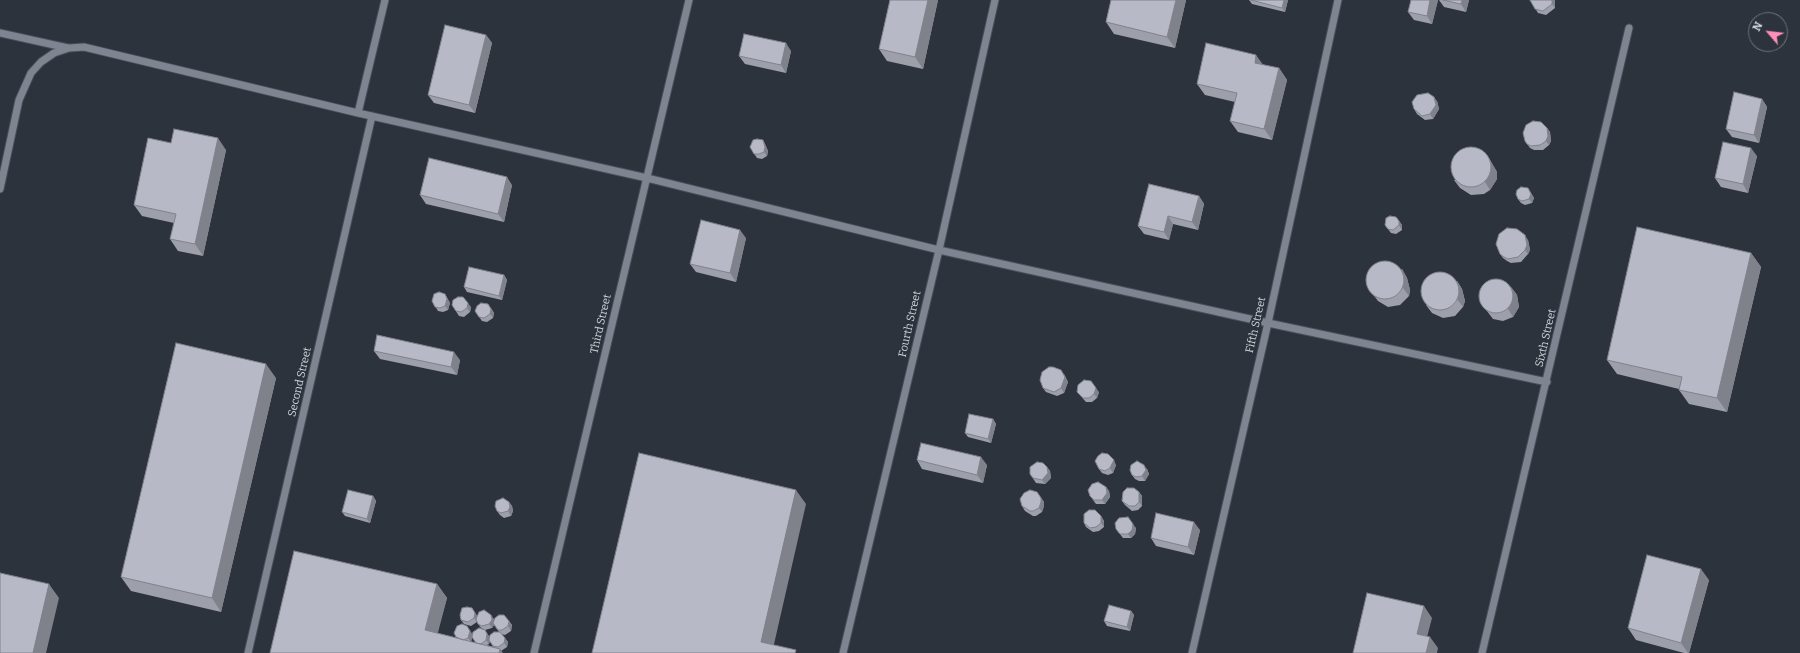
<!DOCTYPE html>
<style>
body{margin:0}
#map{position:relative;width:1800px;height:653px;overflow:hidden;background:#2d333d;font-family:Bitter,serif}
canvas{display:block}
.north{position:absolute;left:1748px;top:12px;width:40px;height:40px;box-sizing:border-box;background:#2d333d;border:1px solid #6d737b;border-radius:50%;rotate:298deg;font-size:11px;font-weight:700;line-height:16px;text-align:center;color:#ced2d9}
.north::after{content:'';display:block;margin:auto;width:14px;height:18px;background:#ff8eb9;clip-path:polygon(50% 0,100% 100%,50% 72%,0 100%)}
</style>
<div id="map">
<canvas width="1800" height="653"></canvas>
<div class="north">N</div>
</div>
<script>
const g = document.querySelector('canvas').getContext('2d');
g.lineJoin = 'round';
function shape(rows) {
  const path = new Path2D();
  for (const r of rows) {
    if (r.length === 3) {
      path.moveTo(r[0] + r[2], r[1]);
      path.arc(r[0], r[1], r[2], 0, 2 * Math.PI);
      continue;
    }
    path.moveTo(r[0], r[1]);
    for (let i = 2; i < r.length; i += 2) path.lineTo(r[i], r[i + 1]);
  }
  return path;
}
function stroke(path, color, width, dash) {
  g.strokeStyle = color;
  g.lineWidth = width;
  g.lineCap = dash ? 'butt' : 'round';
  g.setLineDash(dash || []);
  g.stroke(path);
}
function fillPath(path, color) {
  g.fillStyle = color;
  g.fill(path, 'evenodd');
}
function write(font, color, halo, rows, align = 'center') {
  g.font = font + ' Bitter,serif';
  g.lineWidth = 4;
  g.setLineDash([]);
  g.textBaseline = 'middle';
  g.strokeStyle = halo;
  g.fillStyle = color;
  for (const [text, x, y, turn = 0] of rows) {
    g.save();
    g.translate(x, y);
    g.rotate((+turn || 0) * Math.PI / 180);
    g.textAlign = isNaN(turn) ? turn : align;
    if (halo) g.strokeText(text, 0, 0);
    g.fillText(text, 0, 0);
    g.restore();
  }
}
const minor = shape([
 [0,33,68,48],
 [358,113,385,0],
 [0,189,19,100,31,73,41,62,54,53,69,48,84,47,358,113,647,178,939,250,1268,323,1547,382],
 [248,653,372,116],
 [534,653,689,0],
 [843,653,939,250,995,0],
 [1192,653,1268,323,1338,0],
 [1482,653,1629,28]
]);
stroke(minor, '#494e57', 9);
stroke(minor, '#7e8591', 7);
fillPath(shape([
 [890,0,938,0,923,69,887,61,879,49],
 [1111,0,1186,0,1175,48,1114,34,1106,22],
 [1249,0,1288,0,1285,12,1252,4],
 [1438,0,1432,24,1414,20,1408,12],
 [1439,0,1469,0,1466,12,1444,7],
 [1530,0,1555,0,1555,8,1546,15,1538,13],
 [486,35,492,43,475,113,434,103,428,95],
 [791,51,786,73,745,64,739,56],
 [1279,68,1287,80,1272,140,1238,132,1230,121,1235,102,1205,95,1197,84],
 [1762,99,1767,107,1759,143,1732,137,1726,129],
 [1437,101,1439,109,1433,119,1425,120,1417,114,1414,109],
 [1547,128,1550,132,1551,141,1549,145,1543,150,1534,150,1530,148,1525,141],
 [763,140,765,144,768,151,767,156,762,159,757,158,750,147],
 [171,143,226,150,203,256,178,251,170,239,174,223,142,216,134,205],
 [1757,156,1748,193,1721,187,1715,178],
 [1490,160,1497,172,1497,179,1490,190,1484,194,1471,195,1460,188,1454,180],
 [512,185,504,222,426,204,420,195],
 [1528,188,1534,198,1532,203,1525,205,1521,203,1518,199],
 [1199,196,1204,204,1198,230,1173,224,1169,240,1144,234,1138,226],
 [1396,217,1402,225,1402,230,1396,234,1391,233,1385,225],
 [746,238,736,282,696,272,690,264],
 [1528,240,1530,250,1528,254,1521,262,1511,263,1507,261,1503,258,1500,254],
 [1751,253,1761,267,1727,412,1689,404,1679,390,1679,389,1617,374,1607,360],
 [1402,269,1407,278,1410,290,1409,296,1400,305,1388,307,1378,301,1372,293],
 [504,275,507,280,502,300,467,292,464,287],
 [1457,281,1462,289,1465,301,1463,307,1455,316,1443,318,1432,313,1426,305],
 [1511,287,1517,295,1519,307,1513,317,1503,321,1493,319,1480,302],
 [445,294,450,303,448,310,443,312,438,311,432,301],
 [452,305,471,307,470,312,464,317,459,316],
 [491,308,494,313,493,318,487,322,482,321,475,311],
 [374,351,460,360,457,375,380,359],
 [1064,374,1068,382,1064,393,1057,396,1046,392,1043,388],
 [276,378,221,612,131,591,121,577],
 [1077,392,1099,392,1097,398,1092,402,1086,402],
 [993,419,996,424,991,443,968,437,965,433],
 [917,460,987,465,983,483,922,469],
 [1116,465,1113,473,1108,475,1102,473,1099,469],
 [1047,467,1050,471,1051,478,1045,484,1036,483,1030,474],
 [1147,469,1149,474,1145,481,1139,481,1135,479,1132,475],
 [1106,487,1109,491,1110,497,1105,504,1096,504,1090,496],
 [1037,492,1044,502,1044,506,1042,512,1036,516,1033,516,1025,511,1022,506],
 [1139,492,1142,496,1142,506,1138,510,1132,511,1125,505,1122,501],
 [373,496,376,501,370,523,345,516,342,512],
 [509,502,512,506,513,511,511,516,504,518,500,515,497,511],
 [1101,516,1104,521,1104,527,1099,531,1093,532,1086,527,1084,523],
 [1136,528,1135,534,1131,538,1123,538,1116,529],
 [1200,530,1194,555,1156,546,1151,538],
 [1709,580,1689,653,1684,653,1636,640,1628,628],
 [437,584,447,598,437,633,457,638,485,630,481,628,477,622,471,626,464,624,461,620,477,616,494,619,494,621,509,621,512,625,511,631,505,635,501,634,508,642,507,647,501,651,270,653],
 [494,625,499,632,490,638,485,630,492,628],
 [472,637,476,643,471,642],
 [490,641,493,646,494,647,487,645,489,644],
 [1131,611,1134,615,1130,631,1107,626,1104,621]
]), '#9d9fab');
fillPath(shape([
 [928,0,938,0,923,69,915,57],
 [1176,0,1186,0,1175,48,1167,37],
 [1284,0,1288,0,1285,12,1282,8],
 [1430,0,1438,0,1432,24,1427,16],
 [1462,0,1469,0,1466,12,1461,4],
 [1552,0,1555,0,1555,8,1552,4],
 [486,35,492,43,475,113,469,105],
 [786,43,791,51,786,73,781,65],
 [1256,55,1264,66,1255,63],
 [1279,68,1287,80,1272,140,1264,129],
 [1434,97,1437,101,1439,109,1433,119,1430,114],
 [1762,99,1767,107,1759,143,1754,135],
 [1547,128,1550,132,1551,141,1549,145,1546,141],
 [218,138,226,150,203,256,195,244],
 [763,140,765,144,768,151,767,156,764,152],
 [1751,148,1757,156,1748,193,1743,184],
 [1485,152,1490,160,1497,172,1497,179,1490,190,1485,182],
 [507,177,512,185,504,222,498,214],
 [1528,188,1534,198,1532,203,1529,199],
 [1199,196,1204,204,1198,230,1192,222],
 [1168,216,1173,224,1169,240,1164,232],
 [1399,221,1402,225,1402,230,1399,225],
 [740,230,746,238,736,282,730,273],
 [1525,235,1528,240,1530,250,1528,254,1525,250],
 [1751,253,1761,267,1727,412,1717,398],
 [1402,269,1407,278,1410,290,1409,296,1403,288],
 [504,275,507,280,502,300,499,296],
 [1457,281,1462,289,1465,301,1463,307,1457,299],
 [1511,287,1517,295,1519,307,1513,317,1508,309],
 [445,294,450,303,448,310,445,306],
 [468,303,471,307,470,312,467,308],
 [488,304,494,313,493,318,490,314],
 [454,352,460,360,457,375,451,367],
 [266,364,276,378,221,612,212,598],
 [1061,370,1068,382,1064,393,1061,388],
 [1091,381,1099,392,1097,398,1094,394],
 [993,419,996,424,991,443,988,439],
 [981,457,987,465,983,483,977,475],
 [1114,460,1116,465,1113,473,1110,468],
 [1144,465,1147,469,1149,474,1145,481,1142,476],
 [1047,467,1050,471,1051,478,1045,484,1042,480],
 [1106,487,1109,491,1110,497,1105,504,1102,500],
 [796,490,806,504,772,653,761,642],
 [1139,492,1142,496,1142,506,1139,502],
 [373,496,376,501,370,523,367,519],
 [1041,498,1044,502,1044,506,1042,512,1039,508],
 [509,502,512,506,513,511,511,516,508,511],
 [1101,516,1104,521,1104,527,1101,523],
 [1194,522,1200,530,1194,555,1188,547],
 [1133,524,1136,528,1135,534,1131,538,1128,534],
 [1701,569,1709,580,1689,653,1688,653,1681,643],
 [49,584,59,598,46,653,33,653],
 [437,584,447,598,435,644,425,630],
 [1424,606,1432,618,1425,645,1417,634],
 [472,608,478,617,477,622,474,618],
 [1131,611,1134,615,1130,631,1127,627],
 [491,615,494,619,495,624,492,628,489,624],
 [509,621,512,625,511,631,508,626],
 [467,626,473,635,471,642,468,638],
 [485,630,490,638,489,644,486,640],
 [1430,637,1438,648,1437,653,1426,653],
 [505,638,508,642,507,647,504,643],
 [500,649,503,653,499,653]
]), '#80828b');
const building = shape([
 [890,0,928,0,915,57,879,49,890,0],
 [1111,0,1176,0,1167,37,1106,22,1111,0],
 [1251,0,1284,0,1282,8,1251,0],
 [1411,0,1430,0,1427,16,1408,12,1411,0],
 [1443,0,1462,0,1461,4,1443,0],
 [1530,0,1552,0,1552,4,1543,11,1535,9,1530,0],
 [445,25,486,35,469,105,428,95,445,25],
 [744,34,786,43,781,65,739,56,744,34],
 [1206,43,1256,55,1255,63,1279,68,1264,129,1230,121,1237,93,1197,84,1206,43],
 [1734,92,1762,99,1754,135,1726,129,1734,92],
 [1428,93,1434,97,1436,105,1430,114,1422,116,1414,109,1412,102,1417,95,1428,93],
 [1533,121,1541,122,1547,128,1548,136,1546,141,1540,145,1531,146,1527,144,1525,141,1523,133,1526,125,1533,121],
 [174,129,218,138,195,244,170,239,176,214,134,205,148,138,171,143,174,129],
 [757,139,763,140,765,147,764,152,759,154,754,154,750,147,753,140,757,139],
 [1723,142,1751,148,1743,184,1715,178,1723,142],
 [1471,167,20],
 [429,158,507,177,498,214,420,195,429,158],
 [1149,184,1199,196,1192,222,1168,216,1164,232,1138,226,1149,184],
 [1521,187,1528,188,1531,194,1529,199,1522,201,1518,199,1516,194,1517,190,1521,187],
 [1390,216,1396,217,1399,221,1399,225,1393,230,1388,229,1385,225,1386,218,1390,216],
 [701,220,740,230,730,273,690,264,701,220],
 [1637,227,1751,253,1717,398,1679,390,1682,377,1607,360,1637,227],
 [1507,228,1517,229,1525,235,1527,245,1525,250,1518,257,1508,259,1504,257,1500,254,1496,244,1499,234,1507,228],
 [1385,280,19],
 [469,267,504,275,499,296,464,287,469,267],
 [1440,291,19],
 [1496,296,17],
 [439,292,445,294,447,299,445,306,440,308,435,307,432,301,434,294,439,292],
 [458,297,463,297,468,303,467,308,461,312,456,311,452,305,453,300,458,297],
 [481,303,488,304,491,309,490,314,484,318,479,317,475,311,477,306,481,303],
 [377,335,454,352,451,367,374,351,377,335],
 [176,343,266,364,212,598,121,577,176,343],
 [1049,367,1053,367,1061,370,1065,377,1061,388,1054,392,1043,388,1040,380,1042,372,1049,367],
 [1084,380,1091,381,1096,388,1094,394,1089,398,1083,398,1077,392,1078,385,1084,380],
 [969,414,993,419,988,439,965,433,969,414],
 [921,443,981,457,977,475,917,460,921,443],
 [639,453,796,490,761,642,796,650,795,653,592,653,639,453],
 [1102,453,1108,454,1114,460,1110,468,1105,471,1099,469,1095,461,1098,456,1102,453],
 [1137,461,1144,465,1146,470,1142,476,1136,477,1132,475,1130,470,1131,465,1137,461],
 [1037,462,1043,463,1047,467,1048,473,1042,480,1033,478,1030,474,1030,467,1037,462],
 [1098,482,1106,487,1107,493,1102,500,1094,500,1090,496,1088,490,1092,484,1098,482],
 [1127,488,1134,488,1139,492,1139,502,1135,506,1129,506,1122,501,1123,492,1127,488],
 [348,490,373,496,367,519,342,512,348,490],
 [1030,490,1037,492,1041,498,1041,502,1039,508,1033,511,1030,511,1022,506,1020,499,1024,493,1030,490],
 [503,498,509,502,510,507,508,511,501,513,497,511,495,506,496,501,503,498],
 [1089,510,1095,510,1101,516,1101,523,1096,527,1090,528,1084,523,1084,514,1089,510],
 [1156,513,1194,522,1188,547,1151,538,1156,513],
 [1128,517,1133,524,1132,530,1128,534,1120,534,1116,529,1115,523,1119,518,1128,517],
 [294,551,437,584,425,630,500,649,499,653,270,653,294,551],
 [1647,555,1701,569,1681,643,1628,628,1647,555],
 [0,573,49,584,33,653,0,653,0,573],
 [1367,593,1424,606,1417,634,1430,637,1426,653,1353,653,1367,593],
 [1109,605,1131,611,1127,627,1104,621,1109,605],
 [467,607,472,608,475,613,474,618,468,622,461,620,460,615,462,608,467,607],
 [484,610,491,615,492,620,489,624,482,626,478,624,476,619,479,612,484,610],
 [499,615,504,615,509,621,508,626,502,630,498,630,493,623,495,618,499,615],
 [462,624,467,626,470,631,468,638,463,640,456,637,454,633,457,626,462,624],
 [479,628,485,630,487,634,486,640,481,644,476,643,472,637,473,632,479,628],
 [494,632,500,632,505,638,504,643,498,647,493,646,489,640,490,635,494,632]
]);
fillPath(building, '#b7b9c7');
stroke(building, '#80828b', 1);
write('11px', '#ced2d9', '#2d333d', [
 ["Third Street",601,324,-77],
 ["Fourth Street",910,324,-77],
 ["Fifth Street",1256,325,-77],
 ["Sixth Street",1546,338,-77],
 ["Second Street",300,382,-77]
]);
</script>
